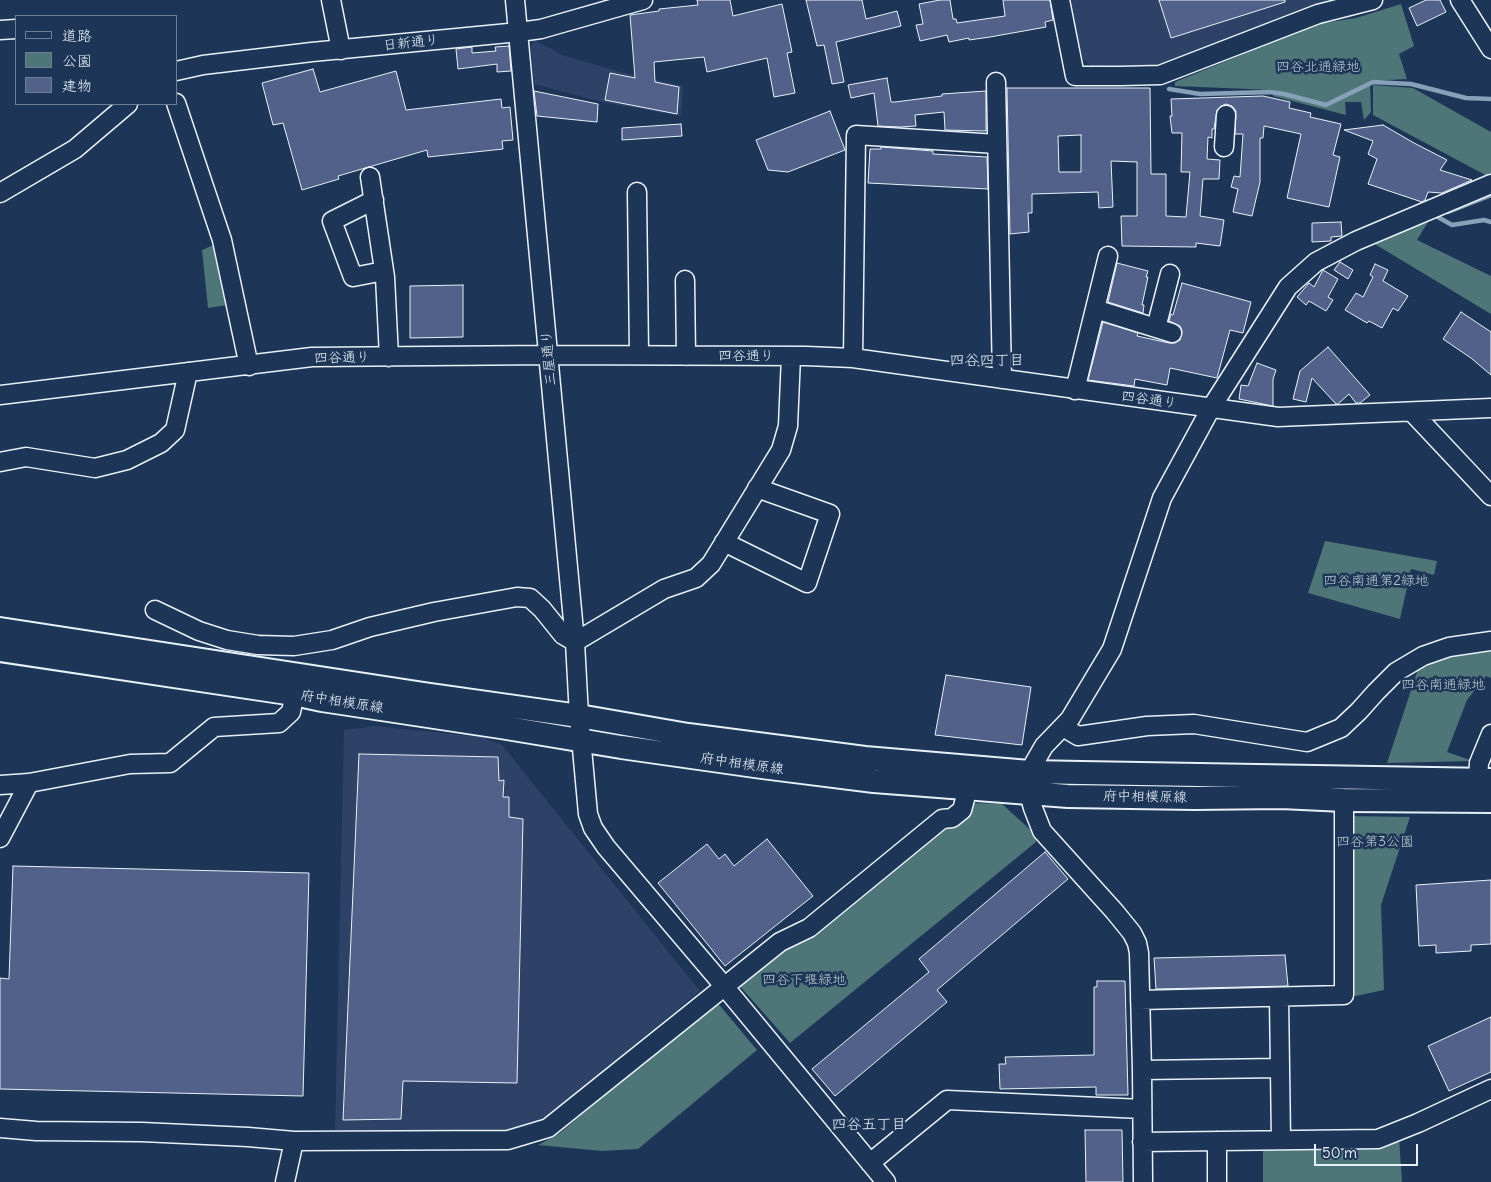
<!DOCTYPE html>
<meta charset="utf-8">
<style>
body{margin:0}
#map{position:relative;width:1491px;height:1182px;overflow:hidden;background:#1d3557;font-family:Delius,"Klee One",sans-serif}
canvas{display:block}
.legend{position:absolute;left:15px;top:15px;width:162px;height:90px;box-sizing:border-box;background:#1d3557;border:1px solid #6e8097;margin:0;padding:6px 9px;list-style:none;font-size:15px;color:#e8f1f8}
.legend li{display:flex;align-items:center;gap:10px;height:25px}
.legend b{width:25px;border:1px solid #6e8097}
.scale{position:absolute;left:1314px;top:1144px;width:104px;height:22px;box-sizing:border-box;border:2px solid #e8f1f8;border-top:0;padding-left:6px;font-size:15px;line-height:18px;white-space:nowrap;color:#e8f1f8;-webkit-text-stroke:4px #1d3557;paint-order:stroke}
</style>
<div id="map">
<canvas width="1491" height="1182"></canvas>
<ul class="legend">
<li><b style="height:6px;background:#1d3557"></b>道路</li>
<li><b style="height:14px;background:#4e7578"></b>公園</li>
<li><b style="height:14px;background:#526189"></b>建物</li>
</ul>
<div class="scale">50 m</div>
</div>
<script>
const g = document.querySelector('canvas').getContext('2d');
g.lineJoin = 'round';
function fillPath(path, color) {
  g.fillStyle = color;
  g.fill(path, 'evenodd');
}
function shape(rows) {
  const path = new Path2D();
  for (const r of rows) {
    path.moveTo(r[0], r[1]);
    for (let i = 2; i < r.length; i += 2) path.lineTo(r[i], r[i + 1]);
  }
  return path;
}
function stroke(path, color, width, dash) {
  g.strokeStyle = color;
  g.lineWidth = width;
  g.lineCap = dash ? 'butt' : 'round';
  g.setLineDash(dash || []);
  g.stroke(path);
}
function write(font, color, halo, rows, align = 'center') {
  g.font = font + ' Delius,"Klee One",sans-serif';
  g.lineWidth = 5;
  g.setLineDash([]);
  g.textBaseline = 'middle';
  g.strokeStyle = halo;
  g.fillStyle = color;
  for (const [text, x, y, turn = 0] of rows) {
    g.save();
    g.translate(x, y);
    g.rotate((+turn || 0) * Math.PI / 180);
    g.textAlign = isNaN(turn) ? turn : align;
    if (halo) g.strokeText(text, 0, 0);
    g.fillText(text, 0, 0);
    g.restore();
  }
}
fillPath(shape([
 [1071,0,1351,0,1169,65,1091,66,1082,58],
 [535,40,562,55,617,71,683,86,681,116,602,102,534,84,531,46],
 [376,726,482,737,502,745,700,991,622,1055,550,1120,514,1132,335,1132,344,730]
]), '#2d4266');
fillPath(shape([
 [1401,4,1414,46,1399,54,1407,79,1370,81,1371,112,1364,120,1361,102,1345,102,1346,115,1273,96,1273,90,1175,86,1175,82,1317,24,1356,18],
 [1373,85,1413,88,1491,132,1491,178,1373,115],
 [1428,222,1417,240,1491,276,1491,314,1373,243],
 [221,242,234,304,208,308,202,250],
 [1325,541,1437,561,1434,575,1411,569,1400,619,1308,593],
 [1491,644,1491,678,1486,676,1467,700,1447,752,1473,761,1387,763,1420,663],
 [973,803,1002,804,1035,834,1036,842,790,1043,738,984,946,825,961,821,972,810],
 [1350,816,1410,817,1381,905,1384,990,1351,997],
 [716,1001,757,1050,638,1149,602,1151,538,1145,560,1133],
 [1399,1138,1402,1182,1263,1182,1263,1148]
]), '#4e7578');
stroke(shape([
 [1169,89,1200,94,1270,92,1284,94,1326,105,1373,82,1411,84,1466,98,1491,99],
 [1448,212,1491,195],
 [1436,216,1452,225,1484,220,1491,222]
]), '#86a1b8', 4.5);
const building = shape([
 [697,0,730,0,733,16,782,4,792,52,787,53,795,93,774,97,767,58,707,72,704,57,654,62,655,82,679,87,677,114,605,100,610,73,635,78,630,15,659,11,659,9,698,5,697,0],
 [806,0,862,0,866,19,897,11,901,26,836,42,844,82,832,84,824,45,817,46,806,0],
 [940,0,950,0,953,19,956,19,957,23,1005,16,1003,0,1050,0,1053,20,1045,22,1046,27,990,37,969,40,969,38,949,42,947,35,920,41,916,25,923,24,919,4,940,0],
 [1159,0,1285,0,1285,2,1171,38,1159,0],
 [1426,0,1440,0,1446,12,1417,26,1409,8,1426,0],
 [509,46,511,71,497,72,497,64,458,69,456,49,472,47,472,53,496,51,495,47,509,46],
 [313,69,320,92,396,71,406,110,501,99,502,108,510,107,513,140,502,141,503,149,428,157,427,150,338,176,339,179,302,190,283,123,273,125,262,83,313,69],
 [887,78,891,102,895,102,942,96,942,94,986,91,986,131,945,130,944,112,915,115,916,126,900,127,878,126,874,93,851,98,848,85,887,78],
 [1007,88,1150,88,1151,174,1166,174,1166,216,1186,217,1190,172,1181,172,1182,133,1172,133,1170,116,1172,116,1171,99,1263,96,1290,102,1289,108,1311,113,1310,117,1341,124,1333,155,1340,157,1329,207,1287,198,1301,134,1264,126,1263,138,1260,138,1260,182,1252,216,1233,212,1238,189,1231,187,1234,176,1240,177,1243,134,1235,134,1236,111,1232,106,1226,104,1221,106,1217,110,1214,129,1212,129,1212,138,1208,137,1207,159,1220,160,1219,179,1203,179,1200,216,1224,220,1220,246,1196,243,1196,247,1122,246,1121,216,1137,216,1137,162,1111,161,1113,207,1099,208,1098,192,1032,194,1032,213,1028,213,1029,232,1010,234,1007,88],
 [1081,135,1081,172,1059,172,1058,136,1081,135],
 [534,91,598,104,597,122,537,116,534,91],
 [830,111,845,150,788,172,768,170,756,140,830,111],
 [681,124,682,136,622,140,622,128,681,124],
 [1383,125,1414,143,1447,160,1440,170,1472,180,1442,193,1428,192,1425,200,1422,202,1368,184,1377,159,1368,154,1373,141,1344,130,1383,125],
 [881,147,933,151,933,154,987,157,988,189,868,183,870,149,881,149,881,147],
 [1341,222,1342,236,1331,237,1331,241,1312,242,1312,223,1341,222],
 [1340,262,1353,270,1348,279,1334,270,1340,262],
 [1117,263,1148,271,1146,277,1148,277,1142,305,1144,305,1143,313,1108,302,1117,263],
 [1375,264,1388,270,1383,281,1408,296,1398,311,1393,308,1382,328,1369,321,1367,323,1345,310,1356,293,1363,297,1373,277,1370,275,1375,264],
 [1323,270,1338,279,1328,297,1333,300,1326,311,1309,301,1306,305,1297,297,1309,283,1314,287,1323,270],
 [1182,283,1251,302,1243,333,1230,330,1217,378,1170,368,1167,385,1135,379,1134,386,1088,380,1103,322,1138,333,1137,336,1169,343,1175,343,1180,340,1182,331,1180,326,1169,321,1171,314,1173,315,1182,283],
 [463,285,463,337,410,338,410,286,463,285],
 [1461,312,1491,332,1491,375,1471,358,1443,339,1461,312],
 [1328,347,1370,395,1360,403,1356,403,1349,394,1338,404,1336,404,1312,378,1306,402,1293,399,1300,371,1328,347],
 [1257,363,1276,370,1273,379,1273,406,1239,399,1241,385,1248,386,1257,363],
 [946,675,1031,687,1022,745,935,735,946,675],
 [359,754,498,757,499,781,504,780,503,797,509,797,509,817,523,819,517,1083,403,1081,401,1119,343,1120,359,754],
 [767,839,813,896,725,966,658,883,707,844,719,859,725,854,734,866,767,839],
 [1045,852,1068,879,937,990,947,1002,835,1096,812,1069,929,972,919,959,1045,852],
 [13,866,309,873,303,1096,0,1089,0,978,9,979,13,866],
 [1491,880,1491,944,1471,945,1471,951,1436,953,1436,945,1419,946,1416,885,1491,880],
 [1285,955,1288,986,1156,989,1154,958,1285,955],
 [1097,981,1125,981,1128,1095,1096,1095,1096,1087,1000,1089,999,1064,1006,1064,1005,1057,1094,1055,1094,987,1097,987,1097,981],
 [1491,1017,1491,1072,1449,1091,1428,1046,1491,1017],
 [1085,1130,1122,1130,1123,1182,1086,1182,1085,1130]
]);
fillPath(building, '#526189');
stroke(building, '#e8f1f8', 1);
const minor = shape([
 [331,0,341,50],
 [515,0,575,642,579,716,588,814,593,828,606,847,724,986,886,1182],
 [1060,0,1075,76,1121,76,1160,75,1318,14,1373,0],
 [1460,0,1491,49],
 [0,30,16,29],
 [176,71,203,65,312,52,519,32,541,29,643,0],
 [996,82,1002,379],
 [176,103,222,240,249,366],
 [1224,147,1226,115],
 [370,177,385,277,389,357],
 [637,192,639,355],
 [0,193,75,149,128,104],
 [374,200,332,221,353,277,384,271],
 [685,280,686,356],
 [1095,309,1172,333],
 [1156,328,1170,274],
 [853,358,856,135,997,144],
 [1075,390,1108,256],
 [0,395,312,357,548,355,806,356,853,358,1278,417,1491,408],
 [1412,412,1491,496],
 [0,462,26,457,95,468,127,460,161,443,175,430,188,372],
 [724,542,807,583,830,514,757,488],
 [155,610,199,631,227,640,258,645,294,646,332,640,370,627,434,612,517,597,530,598,542,609,563,635,575,642,664,589,696,578,711,564,781,450,788,426,791,356],
 [1063,727,1078,736,1147,726,1194,724,1307,742,1341,728,1359,711,1376,692,1396,672,1423,656,1449,647,1491,641],
 [1478,780,1479,763,1491,734],
 [0,785,29,783,130,764,170,763,214,727,279,723,291,712,297,682],
 [0,838,29,783],
 [1279,998,1281,1140],
 [1140,1000,1344,995,1344,800],
 [1142,1070,1279,1068],
 [0,1128,36,1131,142,1132,248,1137,294,1141,508,1140,548,1128,780,942,809,928,942,819,952,818,962,810,968,788],
 [1217,1141,1217,1182],
 [1142,1142,1378,1139,1418,1123,1491,1089],
 [870,1163,947,1100,1142,1109],
 [285,1182,294,1141],
 [1143,1182,1142,1070,1139,953,1137,943,1132,933,1115,912,1042,831,1033,808,1029,793,1029,772,1044,746,1070,719,1112,649,1162,498,1211,408,1288,287,1316,262,1356,241,1491,184]
]);
const major = shape([
 [0,629,424,694,579,716,688,735,865,758,1029,772,1082,773,1491,780],
 [0,650,294,694,322,700,501,727,621,747,762,767,874,781,1068,796,1194,798,1281,797,1344,800,1491,801]
]);
stroke(minor, '#e8f1f8', 21);
stroke(major, '#e8f1f8', 26);
stroke(minor, '#1d3557', 18);
stroke(major, '#1d3557', 22);
write('14px', '#e8f1f8', '#1d3557', [
 ["日新通り",411,43,-6],
 ["四谷通り",746,356],
 ["四谷通り",342,358,-1],
 ["三屋通り",549,358,-95],
 ["四谷通り",1149,400,8],
 ["府中相模原線",342,702,9],
 ["府中相模原線",742,764,8],
 ["府中相模原線",1145,797,1]
]);
write('14px', '#b2c6cb', '#1d3557', [
 ["四谷北通緑地",1318,67],
 ["四谷南通第2緑地",1376,581],
 ["四谷南通緑地",1443,685],
 ["四谷第3公園",1375,842],
 ["四谷下堰緑地",804,980]
]);
write('15px', '#e8f1f8', '#1d3557', [
 ["四谷四丁目",987,361],
 ["四谷五丁目",869,1125]
]);
</script>
